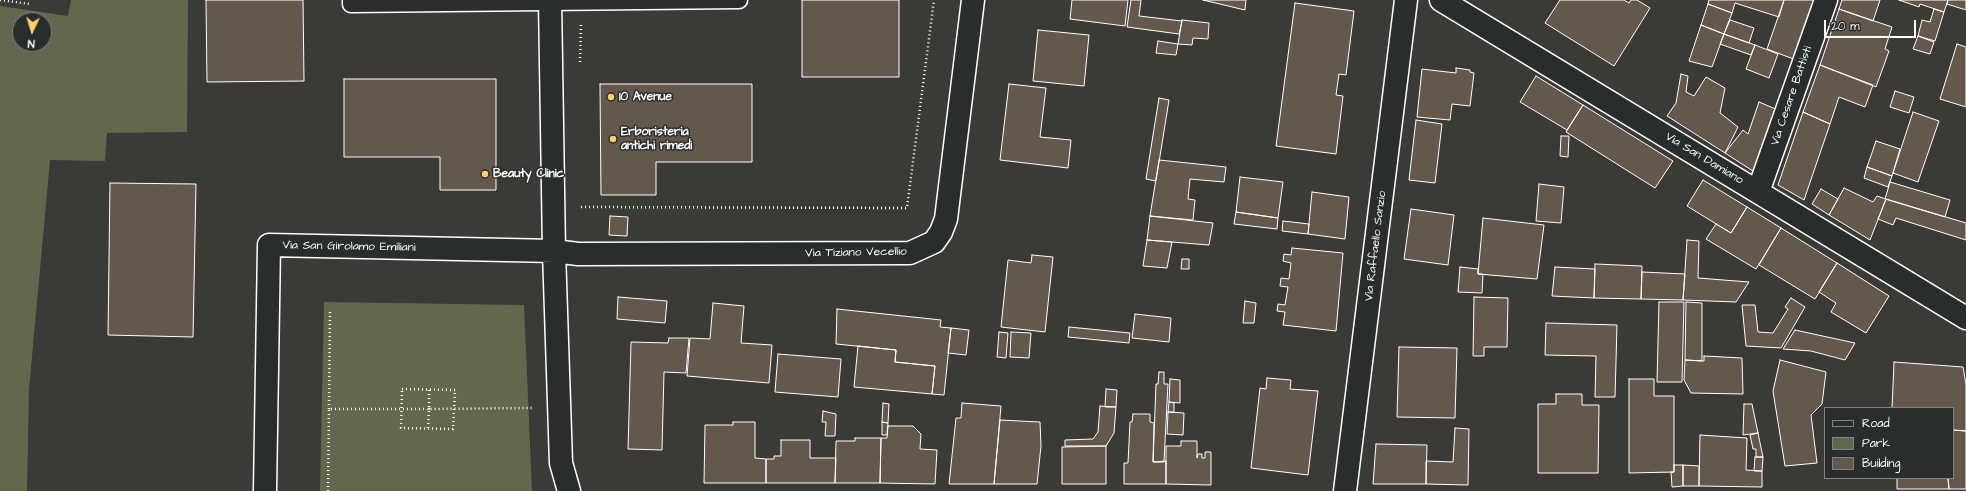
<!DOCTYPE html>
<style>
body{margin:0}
#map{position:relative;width:1966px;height:491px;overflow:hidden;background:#3b3a37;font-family:"Architects Daughter",sans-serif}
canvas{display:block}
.legend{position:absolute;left:1824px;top:407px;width:130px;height:72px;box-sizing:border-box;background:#2a2d2e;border:1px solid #7f8182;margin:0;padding:5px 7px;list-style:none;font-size:12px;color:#fff}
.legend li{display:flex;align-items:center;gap:8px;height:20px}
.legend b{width:20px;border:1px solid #7f8182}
.north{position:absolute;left:12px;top:12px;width:40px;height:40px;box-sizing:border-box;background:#2a2d2e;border:1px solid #7f8182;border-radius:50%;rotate:184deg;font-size:11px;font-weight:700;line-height:16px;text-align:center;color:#fff}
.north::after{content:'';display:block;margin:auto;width:14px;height:18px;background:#ffd166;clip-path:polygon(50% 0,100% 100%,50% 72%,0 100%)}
.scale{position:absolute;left:1824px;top:20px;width:92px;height:18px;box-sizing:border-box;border:2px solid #fff;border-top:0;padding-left:5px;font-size:12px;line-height:14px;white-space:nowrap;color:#fff;-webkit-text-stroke:3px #2a2d2e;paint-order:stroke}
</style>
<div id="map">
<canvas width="1966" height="491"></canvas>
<ul class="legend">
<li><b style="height:5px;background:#2a2d2e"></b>Road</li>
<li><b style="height:11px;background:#62684e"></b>Park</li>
<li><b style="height:11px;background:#64584c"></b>Building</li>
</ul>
<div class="north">N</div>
<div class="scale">20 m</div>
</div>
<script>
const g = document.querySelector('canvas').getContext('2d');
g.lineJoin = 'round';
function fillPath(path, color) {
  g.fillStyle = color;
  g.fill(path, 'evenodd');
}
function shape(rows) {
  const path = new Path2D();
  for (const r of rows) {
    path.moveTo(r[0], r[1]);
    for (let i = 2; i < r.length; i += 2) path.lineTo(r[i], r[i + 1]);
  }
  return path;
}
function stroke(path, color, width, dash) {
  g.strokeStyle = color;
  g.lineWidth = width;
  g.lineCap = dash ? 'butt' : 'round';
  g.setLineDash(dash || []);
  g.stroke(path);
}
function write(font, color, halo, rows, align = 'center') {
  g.font = font + ' "Architects Daughter",sans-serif';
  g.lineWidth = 3;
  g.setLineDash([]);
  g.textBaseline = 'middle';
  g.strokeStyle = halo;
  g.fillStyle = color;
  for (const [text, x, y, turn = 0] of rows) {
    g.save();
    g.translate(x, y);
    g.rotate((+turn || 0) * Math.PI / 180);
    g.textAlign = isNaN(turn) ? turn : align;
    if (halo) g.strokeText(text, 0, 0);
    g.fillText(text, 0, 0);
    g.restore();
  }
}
fillPath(shape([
 [71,0,188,0,187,132,107,133,105,161,50,160,29,389,27,491,0,491,0,6,68,16],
 [20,20,44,20,44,44,20,44],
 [324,302,524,305,532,491,320,491]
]), '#62684e');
const building = shape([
 [206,0,303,0,304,81,207,82,206,0],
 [802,0,899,0,899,77,802,77,802,0],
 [1072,0,1128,0,1125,26,1070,19,1072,0],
 [1131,0,1141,0,1139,16,1182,21,1179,34,1127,27,1131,0],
 [1203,0,1246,0,1245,10,1203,0],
 [1560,0,1624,0,1629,3,1631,0,1637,0,1650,8,1614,66,1545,23,1560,0],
 [1709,0,1784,0,1779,17,1735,3,1732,13,1708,4,1709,0],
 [1784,0,1817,0,1796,60,1767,49,1784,0],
 [1842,0,1880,0,1873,21,1839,9,1842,0],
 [1899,0,1948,0,1944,12,1920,4,1919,7,1899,0],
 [1948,0,1966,0,1966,10,1947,4,1948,0],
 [1295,3,1354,11,1346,75,1339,74,1336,95,1343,96,1336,154,1276,146,1295,3],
 [1708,4,1732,13,1724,34,1701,25,1708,4],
 [1839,9,1892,27,1885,49,1889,51,1876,87,1820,65,1839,9],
 [1934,9,1944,12,1935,41,1918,36,1922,20,1930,22,1934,9],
 [1182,20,1209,23,1208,39,1193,38,1192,45,1178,44,1182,20],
 [1730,20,1754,28,1749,43,1724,34,1730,20],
 [1701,25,1724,34,1712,67,1689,61,1701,25],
 [1038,30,1089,35,1084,86,1033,81,1038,30],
 [1724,34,1755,45,1751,55,1720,44,1724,34],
 [1918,36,1934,42,1930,54,1913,49,1918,36],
 [1158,41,1178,44,1176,55,1156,53,1158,41],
 [1957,44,1966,47,1966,107,1940,99,1957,44],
 [1755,45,1778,54,1769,78,1746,69,1755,45],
 [1820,65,1873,85,1865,107,1839,97,1830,124,1803,112,1820,65],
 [1456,68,1470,70,1470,72,1474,73,1470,106,1452,104,1450,120,1417,117,1422,69,1456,73,1456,68],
 [1681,74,1688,76,1686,92,1694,96,1706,77,1725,88,1720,113,1738,127,1725,153,1667,116,1676,103,1681,74],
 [1536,76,1583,105,1567,130,1520,102,1536,76],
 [344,79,496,79,496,190,440,190,440,157,344,157,344,79],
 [600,84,752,84,752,162,656,162,656,195,601,195,600,84],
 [1009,84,1046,88,1040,137,1071,140,1068,168,1000,160,1009,84],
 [1895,91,1914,97,1909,113,1890,107,1895,91],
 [1159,98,1169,100,1156,181,1146,179,1159,98],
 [1759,102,1778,110,1756,173,1725,153,1743,130,1748,134,1759,102],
 [1583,105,1673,161,1655,188,1566,132,1583,105],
 [1803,112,1830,124,1804,200,1778,185,1803,112],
 [1913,112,1939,121,1918,182,1893,173,1913,112],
 [1416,120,1442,124,1435,183,1409,180,1416,120],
 [1561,136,1569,136,1568,157,1560,156,1561,136],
 [1876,141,1900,149,1892,176,1867,167,1876,141],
 [1159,160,1226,167,1224,182,1190,179,1188,199,1195,200,1193,220,1150,216,1159,160],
 [1867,167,1892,176,1888,187,1864,178,1867,167],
 [1240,177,1283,182,1278,218,1236,212,1240,177],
 [1703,180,1747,207,1731,233,1687,206,1703,180],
 [1890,182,1950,200,1945,217,1885,199,1890,182],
 [110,183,196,184,193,337,108,335,110,183],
 [1539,184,1564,187,1561,223,1536,221,1539,184],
 [1844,188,1873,202,1877,196,1886,199,1870,240,1829,215,1844,188],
 [1821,189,1838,199,1829,215,1812,204,1821,189],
 [1312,192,1349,197,1345,239,1308,234,1312,192],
 [1886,199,1966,223,1966,240,1896,218,1893,225,1878,219,1886,199],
 [1747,207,1781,228,1756,269,1706,239,1716,224,1731,233,1747,207],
 [1411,209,1454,215,1448,265,1404,259,1411,209],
 [1236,212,1278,218,1277,229,1234,224,1236,212],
 [610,216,628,217,627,236,609,235,610,216],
 [1150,216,1213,223,1209,245,1147,240,1150,216],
 [1483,218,1544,225,1537,279,1478,274,1483,218],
 [1283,221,1309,224,1308,234,1282,231,1283,221],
 [1781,228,1837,263,1815,299,1759,265,1781,228],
 [1147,240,1172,242,1167,268,1143,266,1147,240],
 [1687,240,1699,241,1698,278,1749,282,1736,302,1683,300,1687,240],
 [1292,248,1343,253,1336,331,1283,325,1285,312,1277,311,1278,304,1285,305,1288,287,1280,286,1281,278,1289,279,1291,263,1283,261,1284,254,1291,255,1292,248],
 [1032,255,1053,257,1045,332,1001,327,1008,260,1031,263,1032,255],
 [1182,259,1189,259,1189,269,1181,269,1182,259],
 [1837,263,1889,296,1866,333,1831,312,1836,303,1819,292,1837,263],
 [1595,264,1642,266,1641,299,1594,298,1595,264],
 [1460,267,1478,269,1478,274,1483,274,1482,293,1458,292,1460,267],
 [1555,267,1595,269,1594,298,1552,296,1555,267],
 [1642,272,1685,274,1683,300,1641,299,1642,272],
 [618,297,667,301,665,323,617,319,618,297],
 [1474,297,1508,298,1507,347,1484,347,1484,356,1473,356,1474,297],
 [1791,298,1805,307,1781,348,1746,346,1742,305,1755,305,1758,332,1773,333,1788,309,1785,307,1791,298],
 [1245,301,1256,303,1254,323,1243,323,1245,301],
 [1659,302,1684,302,1682,382,1657,382,1659,302],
 [1686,302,1702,303,1702,361,1685,360,1686,302],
 [713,303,744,306,741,343,772,345,769,383,687,376,690,338,710,339,713,303],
 [837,309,941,320,940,327,951,328,944,395,932,394,935,366,895,362,896,350,836,344,837,309],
 [1135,314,1171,318,1169,342,1132,338,1135,314],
 [1546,323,1617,325,1615,397,1595,397,1596,356,1545,355,1546,323],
 [1069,327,1130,333,1129,343,1068,337,1069,327],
 [951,328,969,330,966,355,948,353,951,328],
 [1795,330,1855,343,1845,360,1811,351,1783,349,1795,330],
 [999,332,1008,333,1006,358,997,357,999,332],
 [1011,332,1031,333,1029,358,1010,357,1011,332],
 [669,338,689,338,686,373,664,372,662,450,628,449,631,342,668,343,669,338],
 [858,346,896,350,895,362,935,366,932,394,854,387,858,346],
 [1399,347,1457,348,1455,418,1397,417,1399,347],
 [778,354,841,359,838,397,775,392,778,354],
 [1704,356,1742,358,1743,394,1691,393,1684,380,1685,360,1704,361,1704,356],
 [1780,360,1826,372,1822,404,1811,415,1817,463,1785,466,1773,391,1780,360],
 [1894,362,1963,367,1966,384,1966,431,1953,430,1953,408,1892,408,1894,362],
 [1159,372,1164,372,1164,384,1168,384,1164,462,1153,462,1156,384,1158,384,1159,372],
 [1267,378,1291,380,1290,389,1318,391,1308,475,1251,468,1260,388,1266,389,1267,378],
 [1170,379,1180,380,1180,403,1169,402,1170,379],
 [1629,379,1654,379,1654,396,1674,396,1674,472,1629,473,1629,379],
 [1106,389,1117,390,1116,407,1105,407,1106,389],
 [1556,394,1582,394,1582,405,1599,405,1598,473,1538,473,1538,404,1556,404,1556,394],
 [1169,402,1174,403,1174,412,1168,412,1169,402],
 [883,403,889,404,888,423,882,422,883,403],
 [962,403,1001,406,994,484,949,484,956,418,961,418,962,403],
 [1744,404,1752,404,1758,433,1743,435,1744,404],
 [1100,406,1116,407,1114,433,1106,446,1065,446,1065,440,1093,439,1098,432,1100,406],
 [823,411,836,414,835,436,825,436,826,422,822,422,823,411],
 [1168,412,1184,413,1183,435,1167,434,1168,412],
 [1133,414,1150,414,1150,422,1154,423,1153,462,1166,461,1166,484,1124,484,1124,463,1128,463,1130,422,1132,422,1133,414],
 [1000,420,1040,422,1041,446,1037,484,994,484,1000,420],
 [733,422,755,422,755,458,766,459,766,483,704,483,705,425,733,425,733,422],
 [882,422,888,423,887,435,882,435,882,422],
 [888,426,913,426,921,434,920,449,937,450,935,484,880,483,881,438,887,438,888,426],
 [1455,428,1469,429,1468,485,1426,484,1426,461,1453,462,1455,428],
 [1953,430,1966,431,1966,489,1949,489,1948,478,1953,478,1953,430],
 [1758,433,1763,457,1756,457,1756,449,1753,449,1750,435,1758,433],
 [1700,435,1747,438,1746,470,1762,471,1762,487,1699,486,1700,435],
 [855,438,881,438,880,483,835,483,836,441,855,441,855,438],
 [781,440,810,440,810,458,836,458,835,483,766,483,766,459,774,459,774,456,781,456,781,440],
 [1181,441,1197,441,1197,458,1198,454,1202,454,1202,458,1205,458,1205,452,1211,452,1211,485,1166,484,1166,446,1181,446,1181,441],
 [1376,444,1427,445,1426,484,1373,484,1376,444],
 [1106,446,1106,484,1062,484,1062,447,1106,446],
 [1755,457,1763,457,1762,471,1754,471,1755,457],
 [1674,465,1683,465,1683,486,1672,487,1671,472,1674,472,1674,465],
 [1683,465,1699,466,1699,486,1683,486,1683,465],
 [1897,478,1948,478,1949,489,1897,489,1897,478]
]);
fillPath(building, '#64584c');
stroke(building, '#fff', 1);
const service = shape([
 [351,0,351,4,739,0]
]);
const minor = shape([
 [550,0,554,251,561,463,569,491],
 [1441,0,1966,318],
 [1758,192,1826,0],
 [265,491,269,245,554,251,578,254,910,253,934,242,941,232,946,219,973,0],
 [1345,491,1406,0]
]);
stroke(service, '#fff', 19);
stroke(minor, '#fff', 25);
stroke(shape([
 [0,0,30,4],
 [580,62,581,25],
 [581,207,907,208,934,0],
 [402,389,455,390,453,429,401,428,402,389],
 [429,407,429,389],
 [329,409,330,309],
 [430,409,427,408,429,410,430,409,532,408],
 [428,428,429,410],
 [328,491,329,409,427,409]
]), '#fff', 2.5, [1, 3]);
stroke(service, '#2a2d2e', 16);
stroke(minor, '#2a2d2e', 22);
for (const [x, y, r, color] of [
 [611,97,4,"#ffd166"],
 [613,139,4,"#ffd166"],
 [485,174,4,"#ffd166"]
]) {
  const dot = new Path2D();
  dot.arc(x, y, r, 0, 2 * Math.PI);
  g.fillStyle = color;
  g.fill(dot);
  stroke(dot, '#2a2d2e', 1.5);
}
write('12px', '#fff', '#2a2d2e', [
 ["Via Cesare Battisti",1792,96,-71],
 ["Via San Damiano",1704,159,31],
 ["Via Raffaello Sanzio",1376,246,-83],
 ["Via San Girolamo Emiliani",349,247,1],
 ["Via Tiziano Vecellio",856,253,-1]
]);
write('bold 12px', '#fff', '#2a2d2e', [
 ["10 Avenue",619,97],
 ["Erboristeria",621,132],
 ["antichi rimedi",621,146],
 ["Beauty Clinic",493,174]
], 'left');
</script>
